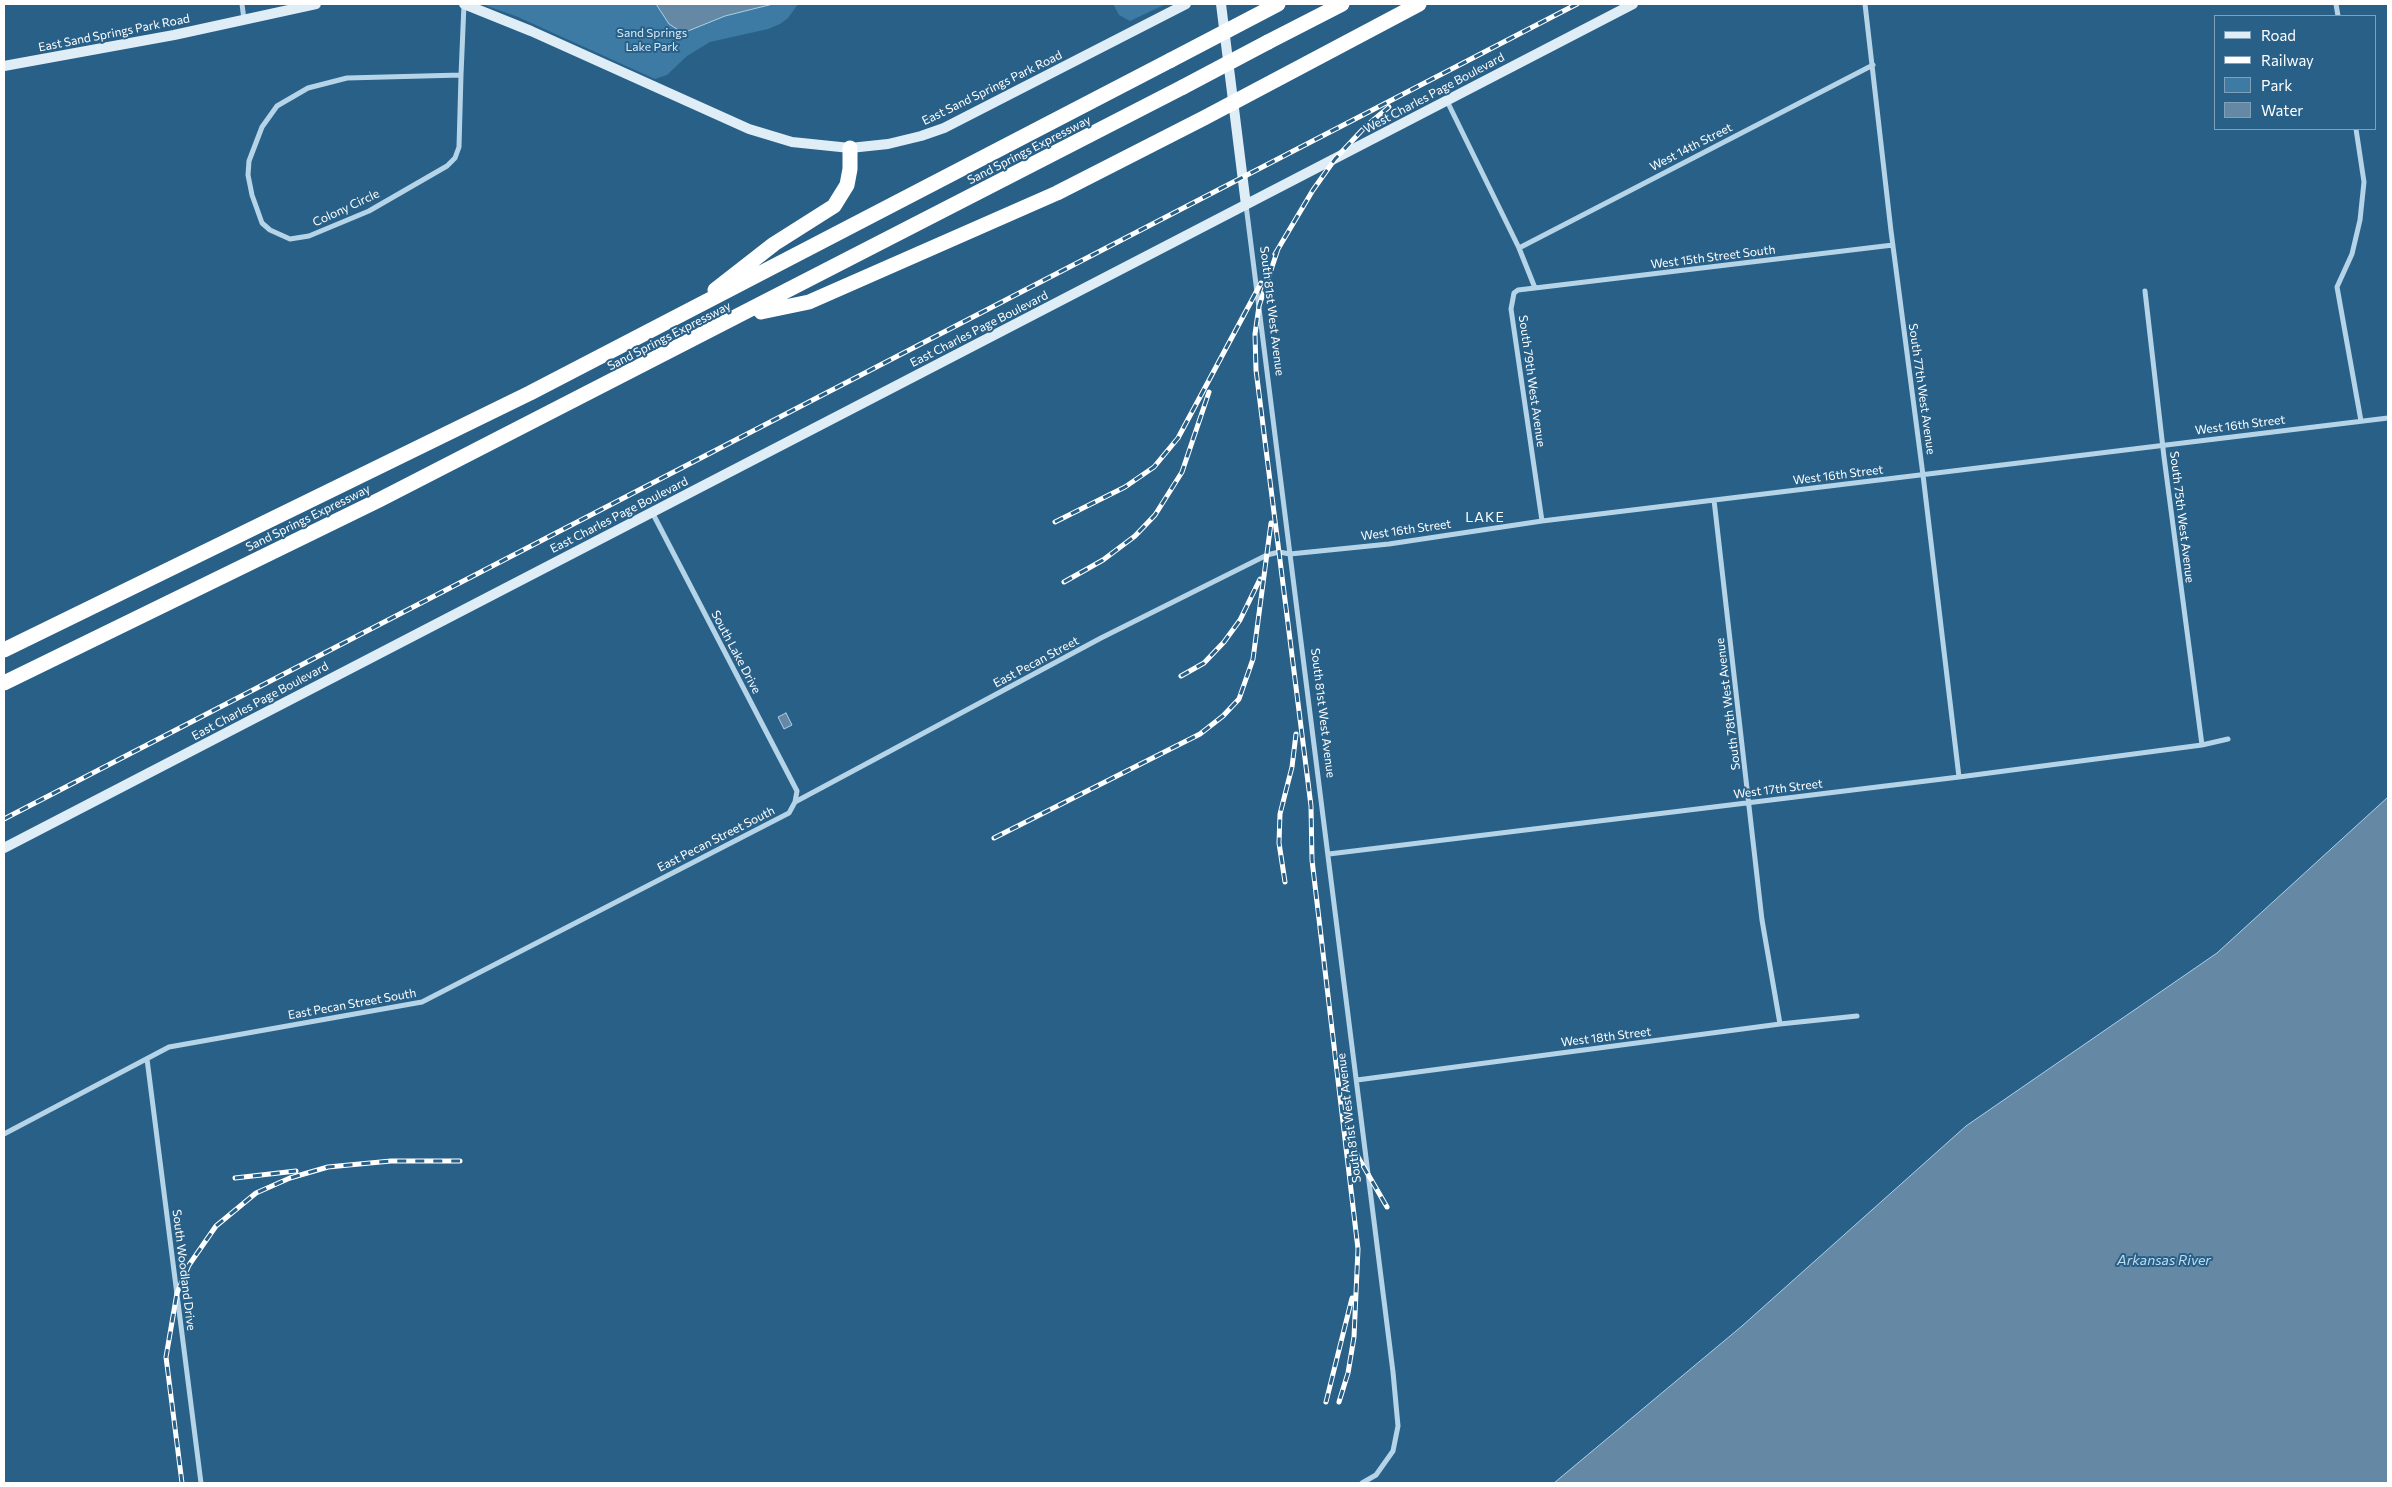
<!DOCTYPE html>
<style>
body{margin:0}
#map{position:relative;width:2392px;height:1487px;overflow:hidden;background:#286088;font-family:Commissioner,sans-serif}
canvas{display:block}
.frame{position:absolute;inset:0;border:5px solid #fff;pointer-events:none}
.legend{position:absolute;left:2214px;top:15px;width:162px;height:115px;box-sizing:border-box;background:#286088;border:1px solid #7ea0b8;margin:0;padding:6px 9px;list-style:none;font-size:15px;color:#fff}
.legend li{display:flex;align-items:center;gap:10px;height:25px}
.legend b{width:25px;border:1px solid #7ea0b8}
</style>
<div id="map">
<canvas width="2392" height="1487"></canvas>
<div class="frame"></div>
<ul class="legend">
<li><b style="height:6px;background:#dfedf7"></b>Road</li>
<li><b style="height:6px;background:#fff"></b>Railway</li>
<li><b style="height:14px;background:#3d7ba4"></b>Park</li>
<li><b style="height:14px;background:#6589a4"></b>Water</li>
</ul>
</div>
<script>
const g = document.querySelector('canvas').getContext('2d');
g.lineJoin = 'round';
function fillPath(path, color) {
  g.fillStyle = color;
  g.fill(path, 'evenodd');
}
function shape(rows) {
  const path = new Path2D();
  for (const r of rows) {
    path.moveTo(r[0], r[1]);
    for (let i = 2; i < r.length; i += 2) path.lineTo(r[i], r[i + 1]);
  }
  return path;
}
function stroke(path, color, width, dash) {
  g.strokeStyle = color;
  g.lineWidth = width;
  g.lineCap = dash ? 'butt' : 'round';
  g.setLineDash(dash || []);
  g.stroke(path);
}
function write(font, color, halo, rows, align = 'center') {
  g.font = font + ' Commissioner,sans-serif';
  g.lineWidth = 4;
  g.setLineDash([]);
  g.textBaseline = 'middle';
  g.strokeStyle = halo;
  g.fillStyle = color;
  for (const [text, x, y, turn = 0] of rows) {
    g.save();
    g.translate(x, y);
    g.rotate((+turn || 0) * Math.PI / 180);
    g.textAlign = isNaN(turn) ? turn : align;
    if (halo) g.strokeText(text, 0, 0);
    g.fillText(text, 0, 0);
    g.restore();
  }
}
fillPath(shape([
 [482,4,798,4,788,18,780,24,768,29,710,42,687,56,667,75,655,79,518,17],
 [1113,4,1166,4,1130,21,1119,15]
]), '#3d7ba4');
const water = shape([
 [656,4,773,4,725,16,683,33,669,24,656,4],
 [786,713,792,725,784,729,778,717,786,713],
 [2388,797,2388,1483,1554,1483,1742,1326,1966,1126,2217,953,2388,797]
]);
fillPath(water, '#6589a4');
stroke(water, '#aad0e9', 1);
stroke(shape([
 [242,4,244,20],
 [1865,4,1891,231,1923,475,1959,777],
 [2336,4,2338,16],
 [461,75,459,147,455,158,447,166,369,211,309,236,290,239,270,230,262,223,252,195,248,175,249,161,262,127,277,106,308,88,347,78,461,75],
 [461,75,464,4],
 [1447,101,1519,248,1535,288],
 [2356,129,2364,182,2360,220,2352,254,2337,287,2361,421],
 [1246,205,1393,1372,1398,1426,1393,1451,1376,1475,1362,1483],
 [1519,248,1873,65],
 [2145,291,2164,457,2202,745],
 [1714,500,1762,920,1780,1024],
 [1542,521,1511,309,1514,293,1518,290,1535,288,1893,245],
 [795,802,1101,638,1267,555,1279,552,1290,554,1389,544,1542,521,2388,418],
 [1329,854,1959,777,2202,745,2228,739],
 [147,1059,201,1483],
 [1357,1080,1780,1024,1857,1016],
 [4,1134,169,1047,422,1002,789,813,795,802,797,791,652,512]
]), '#b5d4e8', 5);
stroke(shape([
 [464,4,531,31,749,129,792,142,850,148,888,144,921,136,944,128,1186,4],
 [1221,4,1246,205],
 [4,66,174,35,316,4],
 [4,848,1633,4]
]), '#dfedf7', 10);
stroke(shape([
 [1268,42,1342,4],
 [715,290,774,244,834,206,847,185,850,169,850,148],
 [761,312,809,302,1057,193,1204,118,1419,4],
 [4,650,530,393,1171,60],
 [4,683,379,500,1183,87]
]), '#fff', 15);
const rail = shape([
 [1278,249,1259,306,1255,334,1256,370,1311,806,1312,860,1358,1249,1354,1337,1348,1373,1339,1402],
 [1275,254,1313,190,1335,159,1365,127,1389,107],
 [1055,522,1125,487,1154,467,1178,438,1261,283],
 [1064,582,1103,560,1135,536,1155,515,1182,472,1209,392],
 [1181,676,1204,663,1224,642,1240,620,1260,579],
 [4,819,1577,4],
 [994,838,1200,734,1223,716,1239,699,1253,659,1271,523],
 [1285,882,1279,843,1280,814,1292,767,1296,734],
 [1348,1133,1358,1157,1387,1207],
 [235,1178,296,1171],
 [1326,1402,1352,1298],
 [182,1483,166,1357,177,1293,189,1265,216,1226,256,1193,290,1178,328,1167,391,1161,460,1161]
]);
stroke(rail, '#fff', 5);
stroke(rail, '#286088', 3, [9]);
stroke(shape([
 [1171,60,1278,4],
 [1183,87,1268,42]
]), '#fff', 15);
write('12px', '#fff', '#286088', [
 ["East Sand Springs Park Road",114,33,-11],
 ["East Sand Springs Park Road",992,88,-26],
 ["West Charles Page Boulevard",1434,93,-28],
 ["West 14th Street",1691,147,-27],
 ["Sand Springs Expressway",1029,150,-27],
 ["Colony Circle",346,208,-25],
 ["West 15th Street South",1713,257,-7],
 ["South 81st West Avenue",1272,311,83],
 ["East Charles Page Boulevard",979,329,-27],
 ["Sand Springs Expressway",669,336,-27],
 ["South 79th West Avenue",1532,381,82],
 ["South 77th West Avenue",1922,389,82],
 ["West 16th Street",2240,425,-7],
 ["West 16th Street",1838,475,-7],
 ["East Charles Page Boulevard",619,515,-27],
 ["South 75th West Avenue",2182,517,83],
 ["Sand Springs Expressway",308,518,-26],
 ["West 16th Street",1406,530,-8],
 ["South Lake Drive",736,652,62],
 ["East Pecan Street",1036,662,-28],
 ["East Charles Page Boulevard",260,701,-28],
 ["South 78th West Avenue",1728,704,-97],
 ["South 81st West Avenue",1323,713,83],
 ["West 17th Street",1778,789,-7],
 ["East Pecan Street South",716,839,-27],
 ["East Pecan Street South",352,1004,-10],
 ["West 18th Street",1606,1037,-7],
 ["South 81st West Avenue",1349,1118,-97],
 ["South Woodland Drive",184,1270,83]
]);
write('12px', '#d9ebf7', '#286088', [
 ["Sand Springs",652,33],
 ["Lake Park",652,47]
]);
g.letterSpacing = '1px';
write('14px', '#fff', '#286088', [
 ["LAKE",1485,517]
]);
g.letterSpacing = '0px';
write('italic 14px', '#c1ddf0', '#286088', [
 ["Arkansas River",2164,1260]
]);
</script>
